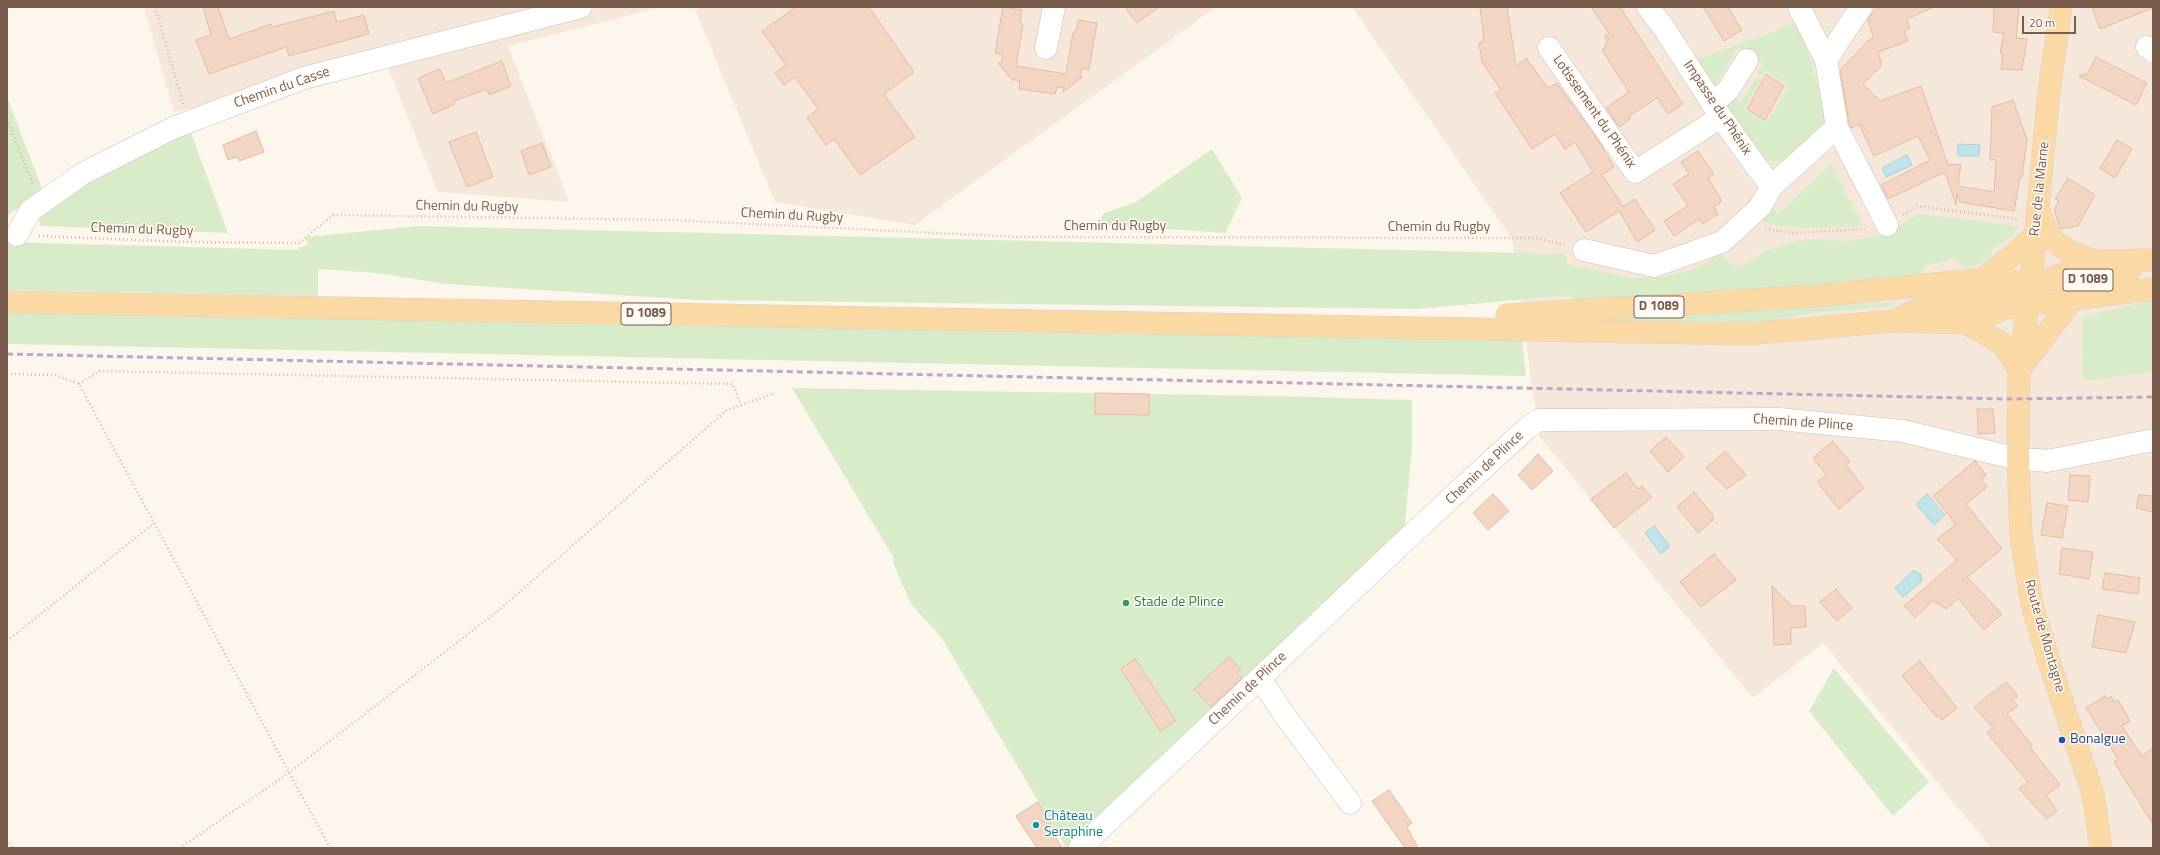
<!DOCTYPE html>
<meta charset="utf-8">
<style>
body{margin:0}
#map{position:relative;width:2160px;height:855px;overflow:hidden;background:#fdf6ec;font-family:"Titillium Web",sans-serif}
canvas{display:block}
.frame{position:absolute;inset:0;border:8px solid #7a5c4d;pointer-events:none}
.scale{position:absolute;left:2022px;top:16px;width:54px;height:18px;box-sizing:border-box;border:2px solid #7a5c4d;border-top:0;padding-left:5px;font-size:12px;line-height:14px;white-space:nowrap;color:#7a5c4d;-webkit-text-stroke:3px #fffaf3;paint-order:stroke}
</style>
<div id="map">
<canvas width="2160" height="855"></canvas>
<div class="frame"></div>
<div class="scale">20 m</div>
</div>
<script>
const g = document.querySelector('canvas').getContext('2d');
g.lineJoin = 'round';
function fillPath(path, color) {
  g.fillStyle = color;
  g.fill(path, 'evenodd');
}
function shape(rows) {
  const path = new Path2D();
  for (const r of rows) {
    path.moveTo(r[0], r[1]);
    for (let i = 2; i < r.length; i += 2) path.lineTo(r[i], r[i + 1]);
  }
  return path;
}
function stroke(path, color, width, dash) {
  g.strokeStyle = color;
  g.lineWidth = width;
  g.lineCap = dash ? 'butt' : 'round';
  g.setLineDash(dash || []);
  g.stroke(path);
}
function write(font, color, halo, rows, align = 'center') {
  g.font = font + ' "Titillium Web",sans-serif';
  g.lineWidth = 3;
  g.setLineDash([]);
  g.textBaseline = 'middle';
  g.strokeStyle = halo;
  g.fillStyle = color;
  for (const [text, x, y, turn = 0] of rows) {
    g.save();
    g.translate(x, y);
    g.rotate((+turn || 0) * Math.PI / 180);
    g.textAlign = isNaN(turn) ? turn : align;
    if (halo) g.strokeText(text, 0, 0);
    g.fillText(text, 0, 0);
    g.restore();
  }
}
fillPath(shape([
 [144,7,661,7,508,46,569,202,438,192,388,67,174,112],
 [694,7,1216,7,915,225,775,202],
 [1352,7,2153,7,2153,848,1991,848,1823,643,1753,698,1539,436,1512,239]
]), '#f5e8da');
fillPath(shape([
 [1799,22,1829,120,1786,161,1772,161,1759,157,1725,104,1731,96,1741,102,1756,77,1761,80,1744,109,1767,121,1788,86,1765,70,1761,77,1757,74,1763,64,1738,47,1714,87,1696,60],
 [7,97,43,191,7,216],
 [191,133,228,233,40,226,39,217,78,184,133,156],
 [1212,149,1242,198,1225,233,1097,224,1104,213,1136,202],
 [1831,164,1863,226,1805,228,1782,226,1752,220,1768,202,1778,214],
 [1919,214,2019,226,2011,237,1991,251,1993,259,1966,268,1953,259,1925,266,1919,280,1571,304,1571,295,1418,309,696,300,446,284,377,273,318,269,318,296,7,290,7,242,296,250,308,244,305,237,420,226,1566,254,1567,264,1633,278,1664,277,1697,268,1720,254,1737,268,1766,251,1805,239,1847,241,1868,238,1886,234],
 [2153,300,2153,372,2083,381,2082,317],
 [1896,302,1894,306,1811,313,1756,324,1692,326,1568,319],
 [7,311,1522,339,1526,376,7,344],
 [792,388,1274,396,1412,400,1412,448,1404,533,1071,848,1066,848,941,637,911,604,894,565,893,557],
 [1834,668,1929,782,1893,816,1809,711]
]), '#d8ecc9');
const water = shape([
 [1958,144,1980,145,1979,156,1958,156,1958,144],
 [1907,155,1912,165,1886,177,1882,168,1907,155],
 [1927,494,1945,515,1934,525,1916,504,1927,494],
 [1654,526,1670,546,1661,554,1645,533,1654,526],
 [1913,571,1921,574,1922,581,1903,597,1895,588,1913,571]
]);
fillPath(water, '#bfe3e8');
stroke(water, '#a5d3da', 1);
const building = shape([
 [203,7,218,7,229,39,271,24,272,27,334,11,337,22,364,15,369,34,289,56,286,47,209,74,196,40,211,35,203,7],
 [796,7,869,7,914,72,884,94,915,137,860,175,834,139,826,145,807,118,818,109,795,77,784,85,775,73,786,65,762,31,796,7],
 [1003,7,1022,10,1020,23,1023,24,1016,66,1066,74,1073,32,1076,32,1078,20,1097,23,1089,70,1082,68,1080,77,1082,77,1063,92,1064,88,1057,87,1055,94,1019,89,1020,81,1013,79,1013,81,998,63,1001,64,1003,55,995,53,1003,7],
 [1125,7,1159,7,1137,23,1125,7],
 [1480,7,1507,7,1516,66,1526,58,1548,88,1557,83,1598,140,1614,167,1602,175,1623,206,1635,199,1655,230,1637,242,1619,211,1586,232,1560,193,1593,172,1575,142,1565,149,1555,134,1532,149,1495,93,1501,90,1482,62,1479,43,1482,43,1482,40,1484,40,1480,7],
 [1591,7,1620,7,1683,104,1668,114,1657,98,1629,116,1630,119,1619,127,1606,108,1629,92,1602,50,1606,47,1604,45,1608,42,1605,36,1609,33,1591,7],
 [1703,7,1728,7,1742,30,1724,41,1703,7],
 [1879,7,1934,7,1907,19,1910,28,1904,32,1908,41,1878,52,1882,65,1863,84,1880,101,1921,86,1948,165,1961,164,1958,186,1994,192,1996,160,1990,160,1992,107,2013,100,2027,140,2022,178,2020,177,2014,211,1960,202,1957,193,1956,205,1945,172,1888,199,1881,185,1930,160,1918,136,1874,156,1859,124,1851,128,1849,123,1840,70,1873,36,1868,20,1872,13,1879,7],
 [1994,7,2019,7,2016,38,2027,39,2022,70,2001,69,2003,54,2000,53,2004,33,1993,32,1994,7],
 [2092,7,2153,7,2153,8,2100,29,2092,7],
 [2096,57,2147,83,2136,105,2079,76,2088,73,2096,57],
 [502,61,511,86,489,95,487,89,454,101,455,104,433,114,418,78,440,69,446,83,502,61],
 [1766,74,1784,86,1765,120,1747,109,1766,74],
 [256,131,264,152,239,161,237,157,228,160,223,145,256,131],
 [476,132,493,177,467,187,449,142,476,132],
 [2117,140,2132,149,2115,178,2100,168,2117,140],
 [542,143,551,167,529,175,521,151,542,143],
 [1698,151,1714,174,1708,178,1722,201,1714,207,1718,214,1702,224,1699,219,1674,236,1664,221,1688,206,1673,184,1689,174,1681,162,1698,151],
 [2068,178,2095,195,2078,226,2060,229,2054,209,2059,201,2055,199,2068,178],
 [1095,393,1149,394,1149,415,1095,414,1095,393],
 [1977,409,1993,409,1995,433,1978,434,1977,409],
 [1666,437,1684,457,1668,472,1650,451,1666,437],
 [1833,441,1850,462,1846,465,1864,488,1839,509,1817,482,1826,475,1813,458,1833,441],
 [1725,451,1746,475,1727,489,1706,468,1725,451],
 [1538,454,1553,471,1532,490,1518,475,1538,454],
 [1975,461,1986,475,1981,479,1987,487,1966,504,2002,549,1967,577,2002,614,1984,630,1958,598,1947,609,1933,601,1915,617,1904,606,1957,560,1937,539,1956,524,1933,496,1975,461],
 [1626,473,1638,489,1642,486,1652,497,1614,528,1591,499,1626,473],
 [2070,475,2090,476,2088,502,2068,500,2070,475],
 [1694,492,1713,515,1713,520,1698,533,1677,507,1694,492],
 [1493,494,1509,511,1488,530,1473,513,1493,494],
 [2139,495,2153,496,2153,512,2136,508,2139,495],
 [2047,503,2068,506,2062,538,2041,535,2047,503],
 [2062,548,2093,552,2089,579,2059,574,2062,548],
 [1714,554,1736,580,1701,607,1680,582,1714,554],
 [2105,573,2140,578,2138,594,2102,589,2105,573],
 [1772,586,1792,606,1805,606,1806,627,1791,628,1791,644,1774,645,1772,586],
 [1836,589,1852,608,1837,621,1820,602,1836,589],
 [2098,615,2135,622,2126,653,2092,647,2098,615],
 [1229,657,1241,670,1237,673,1242,678,1211,707,1194,689,1229,657],
 [1135,659,1176,721,1160,731,1121,669,1135,659],
 [1920,661,1957,708,1942,720,1939,716,1937,717,1902,676,1920,661],
 [2006,682,2018,696,2012,700,2018,706,2007,714,2032,745,2030,747,2060,785,2046,795,2057,811,2047,819,2019,789,2028,782,1987,733,1993,728,1974,707,2006,682],
 [2105,696,2107,699,2111,696,2114,702,2118,700,2130,721,2122,726,2142,756,2153,748,2153,824,2114,762,2118,759,2086,708,2105,696],
 [1389,790,1412,823,1407,827,1418,848,1405,848,1372,801,1389,790],
 [1038,802,1056,833,1054,834,1062,848,1037,848,1016,816,1038,802]
]);
fillPath(building, '#f3d5c3');
stroke(building, '#e6bba3', 1);
const minor = shape([
 [1648,7,1664,28,1721,117,1758,169,1772,186],
 [1799,7,1826,60,1837,127,1887,225],
 [2147,47,2153,51],
 [1046,48,1054,7],
 [1549,48,1635,172,1721,117],
 [1826,60,1861,7],
 [1712,104,1728,90,1747,60],
 [17,235,30,211,82,174,173,128,304,78,581,7],
 [1584,250,1654,266,1722,242,1760,207,1772,186,1837,127],
 [1260,678,1283,713,1350,803],
 [1080,848,1410,536,1527,428,1539,420,1779,419,1903,431,2018,459,2038,460,2047,461,2153,440]
]);
const major = shape([
 [2061,7,2049,91,2031,281,2019,370,2018,459,2021,535,2032,605,2052,671,2093,794,2101,848],
 [2039,211,2050,238,2062,247,2077,255,2095,261,2153,260],
 [1984,279,2036,235],
 [2065,286,2130,270],
 [7,302,1747,334,1894,321,1966,323,2009,307,2153,289],
 [1507,315,1815,296,1984,279,2009,282,2031,281,2053,278,2095,261],
 [1897,320,1926,305,2006,295,2016,289],
 [1966,323,2003,344,2019,370],
 [2021,368,2072,300]
]);
stroke(minor, '#d1beb0', 23);
stroke(major, '#dad1cd', 23);
stroke(shape([
 [155,7,183,104],
 [7,119,33,185],
 [1903,215,1917,206,2017,219],
 [1765,229,1795,233,1867,229],
 [39,236,187,242,299,243,333,215,671,220,1018,237,1536,238,1565,245],
 [7,374,55,375,79,384,330,848],
 [79,384,100,371,733,384,741,405],
 [7,641,154,523],
 [7,840,14,848],
 [180,848,290,772,499,610,727,410,775,393]
]), '#d9b8a5', 2.5, [1, 3]);
stroke(minor, '#fff', 22);
stroke(major, '#fbd9a5', 22);
stroke(shape([
 [7,354,2008,399,2153,397]
]), '#b9a8c9', 3, [6, 4]);
for (const [x, y, r, color] of [
 [1126,603,4,"#2e9e5b"],
 [2062,740,4,"#1a4fb4"],
 [1036,825,4,"#0f9aa8"]
]) {
  const dot = new Path2D();
  dot.arc(x, y, r, 0, 2 * Math.PI);
  g.fillStyle = color;
  g.fill(dot);
  stroke(dot, '#fffaf3', 1.5);
}
for (const [x, y, w] of [
 [2088,280,50],
 [1659,307,50],
 [646,314,50]
]) {
  const box = new Path2D();
  box.roundRect(x - w / 2, y - 11, w, 22, 3);
  g.fillStyle = '#fffaf3';
  g.fill(box);
  stroke(box, '#7a5c4d', 1);
}
write('bold 13px', '#7a5c4d', null, [
 ["D 1089",2088,280],
 ["D 1089",1659,307],
 ["D 1089",646,314]
]);
write('14px', '#7a5c4d', '#fffaf3', [
 ["Chemin du Casse",282,88,-19],
 ["Impasse du Phénix",1717,108,56],
 ["Lotissement du Phénix",1594,112,55],
 ["Rue de la Marne",2040,189,-84],
 ["Chemin du Rugby",467,207,1],
 ["Chemin du Rugby",792,216,3],
 ["Chemin du Rugby",1115,227],
 ["Chemin du Rugby",1439,228],
 ["Chemin du Rugby",142,230,2],
 ["Chemin de Plince",1803,423,4],
 ["Chemin de Plince",1485,468,-43],
 ["Route de Montagne",2044,636,74],
 ["Chemin de Plince",1248,689,-43]
]);
write('14px', '#27864d', '#fffaf3', [
 ["Stade de Plince",1134,603]
], 'left');
write('14px', '#164399', '#fffaf3', [
 ["Bonalgue",2070,740]
], 'left');
write('14px', '#0d838f', '#fffaf3', [
 ["Château",1044,817],
 ["Seraphine",1044,833]
], 'left');
</script>
